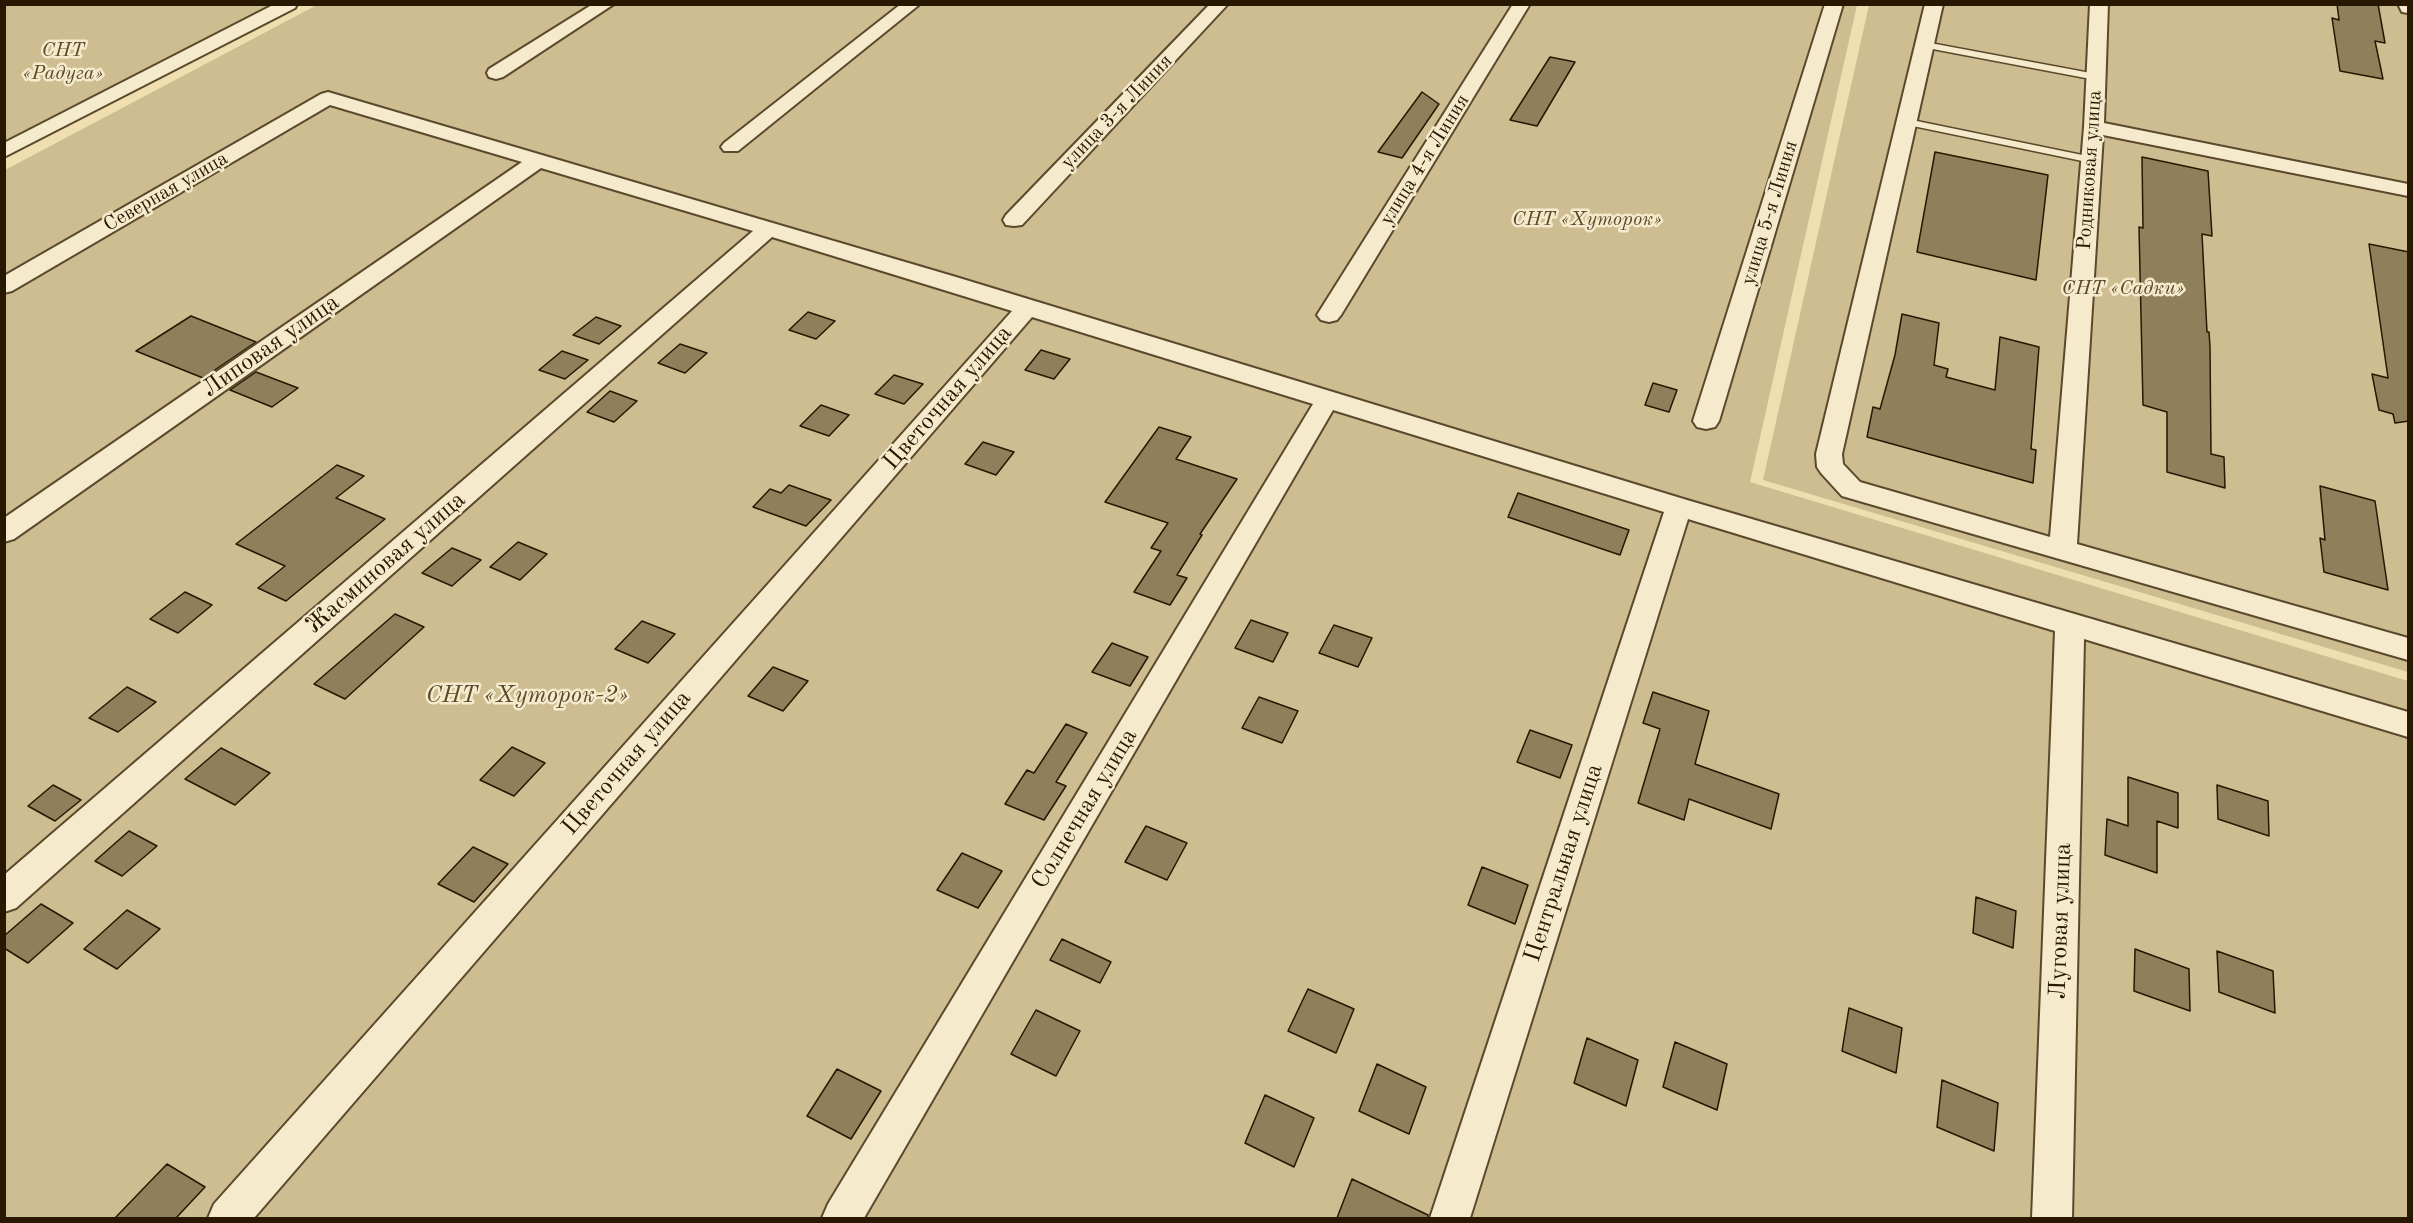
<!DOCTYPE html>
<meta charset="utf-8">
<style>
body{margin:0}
#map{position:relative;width:2413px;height:1223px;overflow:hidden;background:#efdfaf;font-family:"Old Standard TT",serif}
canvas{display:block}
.frame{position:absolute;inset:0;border:6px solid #281701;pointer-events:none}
</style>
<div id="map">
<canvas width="2413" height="1223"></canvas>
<div class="frame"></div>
</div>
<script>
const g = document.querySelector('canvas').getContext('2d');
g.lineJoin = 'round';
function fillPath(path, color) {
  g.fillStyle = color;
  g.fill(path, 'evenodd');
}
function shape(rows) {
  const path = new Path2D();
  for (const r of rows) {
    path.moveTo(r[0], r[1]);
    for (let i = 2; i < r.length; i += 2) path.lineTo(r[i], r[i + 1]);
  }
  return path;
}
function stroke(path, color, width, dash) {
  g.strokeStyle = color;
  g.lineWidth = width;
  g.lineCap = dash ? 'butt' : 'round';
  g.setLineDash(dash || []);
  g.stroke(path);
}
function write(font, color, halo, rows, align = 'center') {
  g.font = font + ' "Old Standard TT",serif';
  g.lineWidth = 5;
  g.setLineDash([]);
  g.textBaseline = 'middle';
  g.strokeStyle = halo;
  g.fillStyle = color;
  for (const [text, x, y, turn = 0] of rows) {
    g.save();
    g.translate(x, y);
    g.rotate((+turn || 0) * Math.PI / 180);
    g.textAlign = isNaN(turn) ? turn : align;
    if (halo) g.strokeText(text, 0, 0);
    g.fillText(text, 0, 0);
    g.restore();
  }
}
fillPath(shape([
 [5,5,301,5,5,158],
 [317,5,1857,5,1750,482,2408,681,2408,1218,5,1218,5,170],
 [1869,5,2408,5,2408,672,1763,480]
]), '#cdbd91');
const building = shape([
 [2337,4,2378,4,2385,43,2375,41,2383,79,2340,71,2332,18,2339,20,2337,4],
 [1550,57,1575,62,1537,126,1510,120,1550,57],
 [1422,92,1439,104,1402,158,1378,152,1422,92],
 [1935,152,2048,175,2036,280,1917,252,1935,152],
 [2142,157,2208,171,2212,236,2202,234,2207,332,2209,332,2210,347,2211,454,2224,457,2225,488,2167,472,2167,412,2143,405,2139,227,2143,228,2142,157],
 [2369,244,2409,252,2409,421,2395,423,2393,414,2379,410,2372,374,2388,378,2369,244],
 [808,312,835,321,816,339,789,330,808,312],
 [1902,314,1939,323,1934,365,1948,369,1946,377,1995,390,2000,337,2039,347,2031,449,2036,450,2033,483,1867,437,1873,407,1880,409,1895,355,1902,314],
 [191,316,256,342,203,378,136,351,191,316],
 [596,317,621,326,599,344,573,335,596,317],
 [680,344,707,353,685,373,658,363,680,344],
 [1041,350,1070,359,1054,379,1025,370,1041,350],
 [562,351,588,360,565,379,539,370,562,351],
 [256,372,298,388,272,407,230,390,256,372],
 [894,375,923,384,904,404,875,394,894,375],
 [1653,383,1677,390,1669,412,1645,405,1653,383],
 [610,391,637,401,614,422,587,412,610,391],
 [821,405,849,415,829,436,800,426,821,405],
 [1159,427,1191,437,1176,459,1237,479,1200,534,1202,535,1177,575,1187,578,1170,605,1134,592,1161,551,1151,548,1168,523,1105,502,1159,427],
 [983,442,1014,452,996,475,965,464,983,442],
 [337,465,364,476,336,498,385,519,286,601,258,588,285,566,236,544,337,465],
 [789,485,831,500,806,526,753,507,770,489,781,493,789,485],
 [2320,486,2375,501,2388,590,2324,572,2320,538,2325,540,2320,486],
 [1518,493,1629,530,1620,555,1508,517,1518,493],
 [518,542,547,554,520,580,490,567,518,542],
 [452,548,481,560,452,586,422,573,452,548],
 [185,592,212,605,178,633,150,619,185,592],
 [395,614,424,627,345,699,314,684,395,614],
 [1251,620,1288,633,1273,662,1235,648,1251,620],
 [642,621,675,634,648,663,615,649,642,621],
 [1334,625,1372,638,1358,667,1319,653,1334,625],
 [1112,643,1148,657,1130,686,1092,672,1112,643],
 [773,667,808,681,783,711,748,696,773,667],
 [127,687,156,702,118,732,89,718,127,687],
 [1653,692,1709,711,1695,764,1779,794,1771,829,1689,799,1684,820,1638,803,1660,729,1643,723,1653,692],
 [1259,697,1298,711,1282,743,1242,728,1259,697],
 [1066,724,1087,733,1056,782,1066,786,1044,820,1005,804,1027,770,1034,773,1066,724],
 [1530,730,1572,745,1560,778,1517,762,1530,730],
 [512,747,545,763,514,796,480,780,512,747],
 [221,748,270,773,235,805,185,779,221,748],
 [2128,777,2178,793,2178,828,2157,821,2157,873,2105,855,2107,819,2128,826,2128,777],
 [53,785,81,800,55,821,28,806,53,785],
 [2217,785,2268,801,2269,836,2218,819,2217,785],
 [1146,826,1187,843,1167,880,1125,862,1146,826],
 [129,831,157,846,122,876,95,861,129,831],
 [473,847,508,864,474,902,438,884,473,847],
 [962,853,1002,871,978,908,937,890,962,853],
 [1482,867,1528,885,1515,924,1468,905,1482,867],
 [1976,897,2016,911,2013,948,1973,933,1976,897],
 [41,904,73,923,28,963,4,948,4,936,41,904],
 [127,910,160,929,117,969,84,949,127,910],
 [1062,939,1111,962,1100,983,1050,960,1062,939],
 [2135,949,2189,969,2190,1011,2134,991,2135,949],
 [2217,951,2273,971,2275,1013,2219,992,2217,951],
 [1308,989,1354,1009,1336,1053,1288,1031,1308,989],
 [1849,1008,1902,1028,1896,1073,1842,1051,1849,1008],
 [1036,1010,1080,1031,1056,1076,1011,1054,1036,1010],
 [1587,1038,1638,1060,1626,1106,1574,1083,1587,1038],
 [1675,1042,1727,1064,1717,1110,1663,1087,1675,1042],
 [1377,1064,1426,1087,1409,1134,1359,1111,1377,1064],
 [837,1069,881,1091,851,1139,807,1116,837,1069],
 [1942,1080,1998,1103,1994,1151,1937,1127,1942,1080],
 [1265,1095,1314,1118,1294,1167,1245,1143,1265,1095],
 [167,1164,205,1187,176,1218,115,1218,167,1164],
 [1352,1179,1428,1215,1428,1218,1337,1218,1352,1179]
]);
fillPath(building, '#8f7f5b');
stroke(building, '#281701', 1.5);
const lane = shape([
 [1925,42,2096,74,2101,77,2096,80,1922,47,1920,45,1925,42],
 [1907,119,2092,157,2097,160,2092,163,1903,124,1902,122,1907,119]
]);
const street = shape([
 [275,4,297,4,295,8,4,157,4,143,275,4],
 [593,4,614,4,503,77,496,79,489,77,487,73,489,69,593,4],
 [901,4,920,4,738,151,724,151,721,147,724,143,901,4],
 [1210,4,1228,4,1022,225,1014,226,1006,225,1003,220,1006,215,1210,4],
 [1513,4,1530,4,1341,315,1337,320,1329,322,1321,320,1317,315,1513,4],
 [1825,4,1843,4,1719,421,1715,427,1706,429,1697,427,1693,421,1825,4],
 [1925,4,1943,4,1842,454,1843,464,1860,482,2050,537,2084,127,2090,4,2108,4,2104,123,2408,184,2408,196,2103,135,2077,544,2408,638,2408,660,1842,496,1821,473,1817,467,1816,454,1925,4],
 [2398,4,2408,4,2408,13,2402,12,2398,4],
 [328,92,956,277,1687,500,2408,712,2408,737,2084,639,2072,1218,2032,1218,2055,631,1688,519,1470,1218,1430,1218,1664,512,1333,410,864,1218,822,1218,828,1204,1313,404,1032,317,254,1218,208,1218,214,1204,1012,311,772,237,16,908,4,912,4,875,753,231,541,168,14,539,4,542,4,518,522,162,330,105,12,291,4,293,4,276,321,94,328,92]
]);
stroke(lane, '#5a492c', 3);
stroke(street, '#5a492c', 4);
fillPath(lane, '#f5eacb');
fillPath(street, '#f5eacb');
write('italic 20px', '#5a492c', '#f5eacb', [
 ["СНТ",63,51],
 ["«Радуга»",63,74],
 ["СНТ «Хуторок»",1587,220],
 ["СНТ «Садки»",2123,289]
]);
write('20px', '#281701', '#f5eacb', [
 ["улица 3-я Линия",1117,112,-46],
 ["улица 4-я Линия",1425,160,-58],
 ["Родниковая улица",2090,170,-86],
 ["Северная улица",166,192,-30],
 ["улица 5-я Линия",1770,213,-73]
]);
write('24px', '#281701', '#f5eacb', [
 ["Липовая улица",271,346,-35],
 ["Цветочная улица",948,398,-49],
 ["Жасминовая улица",386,563,-41],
 ["Цветочная улица",627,763,-49],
 ["Солнечная улица",1085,809,-59],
 ["Центральная улица",1564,863,-72],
 ["Луговая улица",2061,921,-88]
]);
write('italic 24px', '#5a492c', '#f5eacb', [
 ["СНТ «Хуторок-2»",527,696]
]);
</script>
